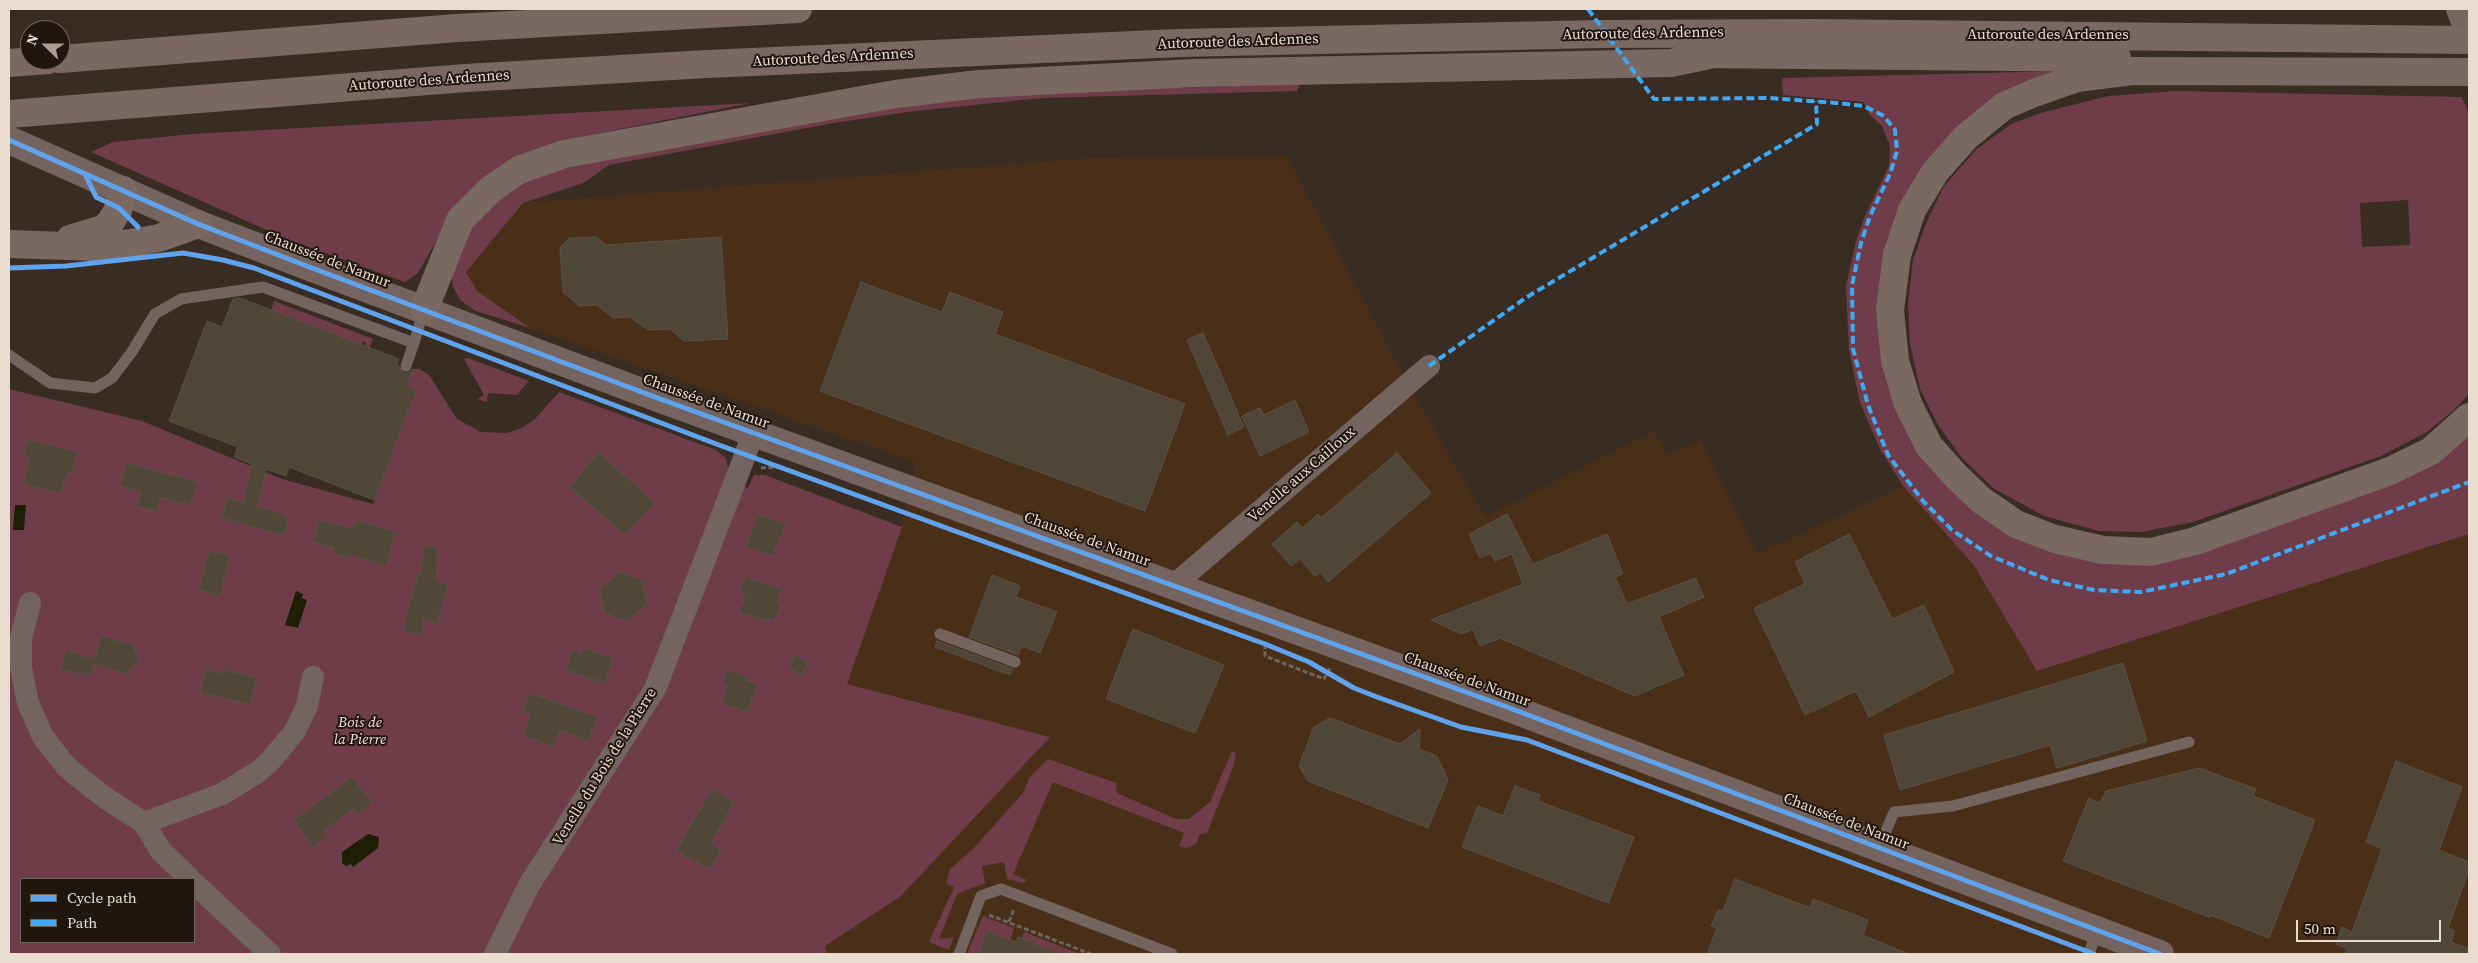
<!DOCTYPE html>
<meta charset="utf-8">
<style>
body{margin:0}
#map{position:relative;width:2478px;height:963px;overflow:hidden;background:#392c22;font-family:"Source Serif 4",serif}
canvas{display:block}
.frame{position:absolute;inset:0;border:10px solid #ebdcd0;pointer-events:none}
.legend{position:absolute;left:20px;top:878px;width:175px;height:65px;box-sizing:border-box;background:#21160e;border:1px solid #72655c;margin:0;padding:6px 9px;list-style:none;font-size:15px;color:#ebdcd0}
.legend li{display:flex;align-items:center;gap:10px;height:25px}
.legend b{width:25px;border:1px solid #72655c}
.north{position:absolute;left:20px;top:20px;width:50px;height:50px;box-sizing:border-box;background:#21160e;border:1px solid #72655c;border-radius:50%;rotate:292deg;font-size:14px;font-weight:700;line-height:20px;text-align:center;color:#ebdcd0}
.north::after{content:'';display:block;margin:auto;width:18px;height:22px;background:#ad9e93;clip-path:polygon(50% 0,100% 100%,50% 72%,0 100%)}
.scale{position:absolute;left:2296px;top:920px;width:145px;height:22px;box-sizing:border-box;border:2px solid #ebdcd0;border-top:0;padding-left:6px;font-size:15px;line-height:18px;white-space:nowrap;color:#ebdcd0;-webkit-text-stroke:4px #21160e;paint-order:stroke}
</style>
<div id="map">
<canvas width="2478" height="963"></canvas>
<div class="frame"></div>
<ul class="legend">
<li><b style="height:6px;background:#60a3ed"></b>Cycle path</li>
<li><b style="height:6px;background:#3fa9f5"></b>Path</li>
</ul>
<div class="north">N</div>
<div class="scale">50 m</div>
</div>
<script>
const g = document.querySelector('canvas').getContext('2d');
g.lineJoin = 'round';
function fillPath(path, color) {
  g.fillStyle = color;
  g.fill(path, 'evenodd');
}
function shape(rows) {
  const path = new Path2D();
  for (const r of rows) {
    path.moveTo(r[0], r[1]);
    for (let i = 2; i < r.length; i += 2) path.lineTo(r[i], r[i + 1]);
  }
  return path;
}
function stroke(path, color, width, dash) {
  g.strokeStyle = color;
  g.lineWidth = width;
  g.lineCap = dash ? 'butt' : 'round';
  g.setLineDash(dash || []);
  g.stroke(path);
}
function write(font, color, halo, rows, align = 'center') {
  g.font = font + ' "Source Serif 4",serif';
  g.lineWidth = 4;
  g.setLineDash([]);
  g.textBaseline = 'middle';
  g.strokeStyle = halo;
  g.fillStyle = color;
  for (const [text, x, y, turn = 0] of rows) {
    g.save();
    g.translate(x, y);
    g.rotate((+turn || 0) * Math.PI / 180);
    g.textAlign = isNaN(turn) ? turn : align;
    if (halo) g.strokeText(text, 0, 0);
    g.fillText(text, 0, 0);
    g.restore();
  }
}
fillPath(shape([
 [1287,156,1406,380,1485,517,1654,431,1667,454,1701,440,1758,554,1903,486,1973,564,2037,671,2469,534,2469,954,826,954,825,946,901,896,1049,737,846,684,901,527,915,462,530,328,477,291,466,272,523,203,1092,158]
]), '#4a2f18');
fillPath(shape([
 [2063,71,1906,197,1887,368,1982,514,2175,559,2224,545,2411,476,2445,457,2469,434,2469,534,2037,671,1973,564,1903,486,1880,449,1860,403,1849,350,1846,286,1856,241,1865,216,1889,166,1890,146,1882,126,1869,114,1864,102,1783,95,1782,78],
 [1300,84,1297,91,1042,98,915,111,833,123,609,165,583,183,523,203,466,272,477,291,530,328,476,311,461,301,453,287,451,271,467,226,524,175,913,100,1043,92],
 [2176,91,2462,97,2469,114,2469,394,2455,409,2427,432,2381,456,2193,522,2141,532,2099,531,2044,516,1993,488,1962,458,1938,425,1920,389,1910,343,1908,304,1913,260,1925,226,1944,186,1977,149,2011,124,2041,113,2108,96],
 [2408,200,2410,245,2362,247,2360,203],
 [751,103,585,136,525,154,441,233,418,273,405,282,292,241,91,152,113,142,192,134],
 [274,301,373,339,369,348,365,346,366,343,363,341,361,345,271,310],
 [468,358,476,361,529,381,517,395,488,393,487,402,477,399,484,395,464,359],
 [413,369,420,369,429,375,457,419,481,432,507,433,521,428,534,420,559,392,716,450,726,458,728,469,726,480,748,488,754,475,765,475,902,527,847,684,1050,737,901,896,825,946,826,954,9,954,9,389,142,421,282,479,373,504,416,390,407,386],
 [21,879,194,879,194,942,21,942],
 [1232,751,1236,753,1234,765,1207,833,1200,834,1196,844,1186,848,1179,846,1184,833,1053,782,1013,874,1027,880,1022,883,1007,879,1004,862,982,866,985,883,957,894,939,939,954,937,949,950,929,942,954,887,946,884,950,869,973,849,1024,792,1029,778,1048,759,1116,783,1117,793,1176,819,1189,819,1210,802],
 [983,916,1014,928,1010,940,987,931,978,954,967,954],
 [1024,932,1080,954,1061,954,1021,939]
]), '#6f3d4a');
fillPath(shape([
 [15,505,26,505,24,530,13,530],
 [296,591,303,594,302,598,307,600,298,628,285,625],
 [368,834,379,837,378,848,353,867,351,864,346,866,342,863,342,852]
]), '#1d1e03');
const building = shape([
 [596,237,606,245,721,237,728,339,684,341,670,329,648,330,630,317,613,318,597,305,579,306,563,292,560,248,569,238,596,237],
 [861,282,942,312,950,292,1003,312,995,334,1185,404,1145,511,820,391,861,282],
 [240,298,399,359,397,363,403,373,408,373,413,369,407,386,416,390,374,500,289,467,286,476,266,469,257,507,284,514,283,516,288,518,283,535,222,518,227,498,243,503,252,464,234,457,238,447,169,421,207,321,222,327,233,299,240,298],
 [1203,333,1244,427,1228,435,1187,340,1203,333],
 [1295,400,1309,432,1260,456,1242,416,1260,408,1264,415,1295,400],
 [28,440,77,452,72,473,67,472,61,493,24,484,30,457,24,455,28,440],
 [598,452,655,503,625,535,570,487,598,452],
 [1397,453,1431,493,1328,582,1320,572,1315,576,1300,559,1291,566,1272,544,1297,522,1302,528,1318,514,1321,518,1397,453],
 [127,463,198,482,190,505,161,497,157,511,137,506,141,492,120,486,127,463],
 [1507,514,1533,564,1607,534,1623,574,1615,577,1627,604,1695,578,1704,597,1659,617,1684,675,1635,696,1500,638,1480,646,1473,629,1462,634,1431,620,1523,584,1512,554,1495,561,1491,553,1480,558,1469,534,1507,514],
 [758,515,785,524,773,556,746,546,758,515],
 [319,520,353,529,356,520,395,532,386,566,349,555,348,558,333,553,334,548,313,542,319,520],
 [1849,534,1892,619,1924,605,1954,672,1869,717,1856,691,1805,715,1754,608,1805,584,1795,562,1849,534],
 [424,546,438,547,436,581,448,585,437,623,424,619,421,635,403,630,418,573,421,574,424,546],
 [209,551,230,556,220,596,199,590,209,551],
 [620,572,642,580,647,604,627,621,605,613,600,588,620,572],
 [992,575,1020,586,1016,597,1057,612,1040,653,1022,646,1018,655,969,637,992,575],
 [746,577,782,590,777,603,781,605,774,621,766,618,765,621,739,612,745,598,740,590,746,577],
 [1133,629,1224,665,1195,733,1106,699,1133,629],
 [101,636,133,645,139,662,130,668,129,674,94,664,91,675,61,670,66,651,94,659,101,636],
 [937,641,1013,669,1010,675,935,647,937,641],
 [583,648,613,658,605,683,566,670,572,651,581,655,583,648],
 [795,655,808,662,802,675,789,668,795,655],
 [2123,663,2147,741,2057,768,2050,745,1900,790,1884,735,2123,663],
 [206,669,222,673,223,669,257,678,250,704,200,693,206,669],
 [728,670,747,677,746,680,757,684,747,712,722,703,728,685,723,684,728,670],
 [530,693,597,717,589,741,560,730,554,747,523,735,531,714,523,711,530,693],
 [1330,718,1400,744,1420,729,1419,749,1437,756,1448,780,1428,828,1308,781,1299,766,1314,727,1330,718],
 [2396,761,2462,787,2439,850,2469,862,2469,870,2448,928,2455,931,2451,942,2469,949,2469,954,2346,954,2348,949,2336,944,2342,927,2352,932,2382,849,2366,842,2396,761],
 [2199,768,2256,789,2253,796,2315,820,2269,938,2210,915,2209,917,2063,861,2089,798,2100,803,2106,791,2199,768],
 [352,777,372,803,357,814,353,809,324,831,327,836,313,847,294,820,352,777],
 [1515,786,1540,795,1538,801,1634,837,1608,903,1462,847,1478,806,1503,816,1515,786],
 [712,789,734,802,711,844,721,849,710,869,676,851,712,789],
 [1735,879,1810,908,1813,899,1868,920,1863,935,1908,954,1707,954,1717,928,1711,926,1718,910,1723,911,1735,879],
 [987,931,1016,942,1018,937,1058,954,978,954,987,931]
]);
fillPath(building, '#504637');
stroke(building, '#595147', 1);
stroke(shape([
 [761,468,777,467],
 [1265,644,1265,656,1324,679,1330,668],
 [989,915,1091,954],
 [1009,922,1014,909]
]), '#706460', 3, [5, 2.5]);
stroke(shape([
 [9,355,50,383,95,388,112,378,131,353,155,314,181,299,263,287,414,343,424,310],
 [406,366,414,343],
 [940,634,1015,662],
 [1879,848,1894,812,1953,806,2189,742],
 [959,954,981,896,1001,889,1172,954],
 [2089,954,2097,930]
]), '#736460', 11);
stroke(shape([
 [1174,585,1429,366],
 [30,603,21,638,21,668,28,703,43,737,65,765,76,775,107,799,144,823,161,851,190,879],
 [144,823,222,794,258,772,272,759,295,731,307,706,313,677],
 [194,883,270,954],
 [495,954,529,885,655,689,754,432]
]), '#736460', 22);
stroke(shape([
 [9,140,198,224,312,268,663,400,1507,707,2160,954]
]), '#74635e', 28);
stroke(shape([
 [2460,9,2469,32]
]), '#776660', 28);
stroke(shape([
 [1695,54,2117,58],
 [60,59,457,28,798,9],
 [9,63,48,60],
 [2469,72,2132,71,2077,78,2034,93,2004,106,1966,137,1935,172,1912,210,1897,255,1890,310,1895,361,1908,404,1929,446,1956,476,1981,500,2016,524,2055,539,2103,550,2151,552,2195,541,2390,471,2431,451,2469,417],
 [9,114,466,78,707,64,1179,43,1600,34,1812,33,2469,40],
 [70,239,103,229,110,223,119,208,123,190],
 [9,244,95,247,132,243,159,238,198,224],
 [424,310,460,220,491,189,519,170,564,154,895,94,979,84,1195,73,1671,63,1714,54]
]), '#7a6863', 28);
stroke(shape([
 [1588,9,1654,99,1769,98,1837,103,1864,106,1884,116,1895,130,1897,151,1890,174,1870,216,1861,243,1852,285,1853,349,1868,405,1888,455,1923,501,1952,530,1991,556,2049,580,2094,590,2141,592,2226,574,2469,482],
 [1429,366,1527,297,1817,124,1816,101]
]), '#3fa9f5', 4, [8, 4]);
stroke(shape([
 [9,140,198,224,312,268,663,400,1507,707,2160,954],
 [85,174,96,197,119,208,138,227],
 [9,268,66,266,183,253,223,260,254,268,719,445,1265,644,1309,662,1354,688,1377,697,1461,727,1527,740,2094,954]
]), '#60a3ed', 5);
write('15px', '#ebdcd0', '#21160e', [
 ["Autoroute des Ardennes",1643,34,-1],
 ["Autoroute des Ardennes",2048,35],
 ["Autoroute des Ardennes",1238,42,-2],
 ["Autoroute des Ardennes",833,58,-3],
 ["Autoroute des Ardennes",429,81,-4],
 ["Chaussée de Namur",327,260,21],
 ["Chaussée de Namur",706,402,20],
 ["Venelle aux Cailloux",1302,475,-41],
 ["Chaussée de Namur",1087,540,20],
 ["Chaussée de Namur",1467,680,20],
 ["Venelle du Bois de la Pierre",605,767,-58],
 ["Chaussée de Namur",1846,822,21]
]);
write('italic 15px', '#f6dae0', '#21160e', [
 ["Bois de",360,723],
 ["la Pierre",360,740]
]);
</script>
